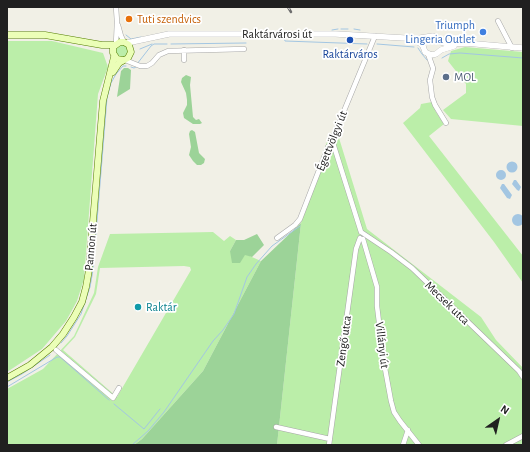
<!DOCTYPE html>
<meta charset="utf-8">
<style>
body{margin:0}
#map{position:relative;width:530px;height:452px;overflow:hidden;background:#f1f0e6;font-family:"Alegreya Sans",sans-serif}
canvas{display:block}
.frame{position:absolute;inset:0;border:8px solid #202020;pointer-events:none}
.north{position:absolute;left:478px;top:400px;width:40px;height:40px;-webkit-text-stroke:3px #fff;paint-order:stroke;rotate:34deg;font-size:11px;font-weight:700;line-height:16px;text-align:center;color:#202020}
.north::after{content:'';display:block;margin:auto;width:14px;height:18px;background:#202020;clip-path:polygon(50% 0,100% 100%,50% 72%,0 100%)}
</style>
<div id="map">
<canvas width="530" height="452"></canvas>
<div class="frame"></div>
<div class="north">N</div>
</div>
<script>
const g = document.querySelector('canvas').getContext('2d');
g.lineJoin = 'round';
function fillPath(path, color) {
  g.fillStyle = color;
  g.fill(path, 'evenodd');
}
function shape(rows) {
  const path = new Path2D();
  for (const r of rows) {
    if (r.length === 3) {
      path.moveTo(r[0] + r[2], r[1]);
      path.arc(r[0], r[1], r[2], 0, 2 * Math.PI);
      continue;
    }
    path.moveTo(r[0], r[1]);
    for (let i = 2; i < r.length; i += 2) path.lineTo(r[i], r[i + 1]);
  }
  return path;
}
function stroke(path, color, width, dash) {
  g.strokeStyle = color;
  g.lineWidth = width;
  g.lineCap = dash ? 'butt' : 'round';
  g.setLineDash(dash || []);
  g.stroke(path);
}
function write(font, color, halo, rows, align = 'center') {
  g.font = font + ' "Alegreya Sans",sans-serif';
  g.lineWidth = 3.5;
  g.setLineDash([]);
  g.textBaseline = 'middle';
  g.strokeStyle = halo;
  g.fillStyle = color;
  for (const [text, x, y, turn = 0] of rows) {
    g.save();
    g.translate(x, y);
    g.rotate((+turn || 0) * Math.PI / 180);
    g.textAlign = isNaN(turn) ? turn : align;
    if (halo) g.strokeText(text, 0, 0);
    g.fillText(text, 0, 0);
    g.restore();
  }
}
fillPath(shape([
 [7,41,52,41,103,53,108,67,98,94,84,279,77,301,66,321,42,349,7,372],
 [124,44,128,48,128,54,123,58,116,56,115,48,118,45],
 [465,47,523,52,523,126,451,119,443,110,466,93,466,84,448,61,451,51],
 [432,102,436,112,444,124,429,136,523,256,523,283,494,242,403,123,420,108,421,104],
 [339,138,367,229,481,317,496,340,523,368,523,445,277,445,301,223,309,191,327,142],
 [213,232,224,241,230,236,236,240,230,251,245,254,261,261,203,371,142,439,134,445,7,445,7,389,43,369,74,336,94,293,98,267,110,234],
 [184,266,190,267,191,270,117,397,63,350,75,337,96,294,100,268]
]), '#bbeea9');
fillPath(shape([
 [124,68,128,68,131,70,130,89,117,97,121,71],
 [186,75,191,77,190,85,193,117,196,120,199,119,202,123,200,124,193,124,184,118,183,113,187,105,187,100,186,93,181,82,182,78],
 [192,130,195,132,199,153,205,159,204,163,201,165,197,165,193,161,189,155,191,147,189,134,190,131],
 [301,223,277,445,134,445,142,439,203,371,261,261],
 [257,234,264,245,252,257,245,255,240,263,232,263,230,251,236,240,244,240]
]), '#9cd398');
fillPath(shape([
 [512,167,5.5],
 [501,175,5],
 [514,180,516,180,521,187,519,191,517,190,512,184],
 [502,184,504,184,512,195,510,199,507,198,500,188],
 [518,220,6]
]), '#a3c6e2');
stroke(shape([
 [341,29,348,29],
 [354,29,360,30],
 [332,30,338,29],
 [126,35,131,39,141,37],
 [273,37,284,37,285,41,367,44],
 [256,38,265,37],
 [171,44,246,43],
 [377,44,414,47],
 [418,48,422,54,427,60],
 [140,49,152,44],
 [442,58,449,54,460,53,523,58],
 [137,64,151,46,154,44,167,44],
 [131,67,134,68,136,67],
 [61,343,67,336,81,314,90,287,93,270,107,98,111,83,116,74,123,66,126,66],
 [7,382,22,374,50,355],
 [7,387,57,357,60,357,109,400],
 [114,404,144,429,160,409],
 [132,445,148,431,164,412,213,341,223,330,234,314,247,277,256,264,272,246,300,226]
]), '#a3c6e2', 1);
const minor = shape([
 [498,21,512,48],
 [118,25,121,36,124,42],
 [116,44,117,22,116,7],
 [184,50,184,60],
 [428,54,433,68],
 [125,60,140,66,147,66,152,63,159,55,168,51,244,49],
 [433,69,430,80,432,97,435,105,446,123],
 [333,143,361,232],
 [361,232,391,252,412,268,519,371,523,377],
 [277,238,295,225,300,219,328,147,333,143,334,135,375,36],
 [363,239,377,287,377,306,384,363,391,401,394,412,400,421,419,445],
 [56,350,113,398,119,388],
 [276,427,330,439],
 [329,445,356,249,360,238],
 [403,445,408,430],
 [506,445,523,436]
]);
const tertiary = shape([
 [412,40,420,43,423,46,425,52,431,55,436,54,441,50,454,46],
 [127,43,169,34,336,34,404,38,420,38,433,36,438,38,441,42,448,44,465,43,523,48]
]);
const secondary = shape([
 [7,35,45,35,102,45,115,45],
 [113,72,119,63,128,58,131,52,129,45,124,42,120,42,113,47,113,53,117,59,123,60],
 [7,378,30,365,52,347,63,334,74,317,82,302,86,287,89,270,103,101,114,57]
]);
stroke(minor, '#a7a7a7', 5.5);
stroke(tertiary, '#a7a7a7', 6);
stroke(secondary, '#547e00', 7);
stroke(minor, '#fff', 4.5);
stroke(tertiary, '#fff', 5.5);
stroke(secondary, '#ebfeb7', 6);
const rail = shape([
 [288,7,291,12]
]);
stroke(rail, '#6e6e6e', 2.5);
stroke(rail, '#fff', 1, [3]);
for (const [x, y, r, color] of [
 [129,19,4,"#e8710a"],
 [483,32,4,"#3f7fe0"],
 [350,40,4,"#1a4fb4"],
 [446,77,4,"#5c6f8a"],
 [138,307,4,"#0f9aa8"]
]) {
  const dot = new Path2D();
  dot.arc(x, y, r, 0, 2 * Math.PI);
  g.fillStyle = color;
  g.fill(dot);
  stroke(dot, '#fff', 1.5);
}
write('12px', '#c56008', '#fff', [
 ["Tuti szendvics",137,19]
], 'left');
write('12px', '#366cbe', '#fff', [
 ["Triumph",475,25],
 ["Lingeria Outlet",475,39]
], 'right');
write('12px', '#202020', '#fff', [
 ["Raktárvárosi út",277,34],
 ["Égettvölgyi út",332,141,-68],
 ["Pannon út",91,247,-85],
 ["Mecsek utca",447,303,44],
 ["Zengő utca",344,341,-82],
 ["Villányi út",382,345,83]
]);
write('12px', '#164399', '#fff', [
 ["Raktárváros",350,54]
]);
write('12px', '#4e5e75', '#fff', [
 ["MOL",454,77]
], 'left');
write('12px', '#0d838f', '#fff', [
 ["Raktár",146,307]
], 'left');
</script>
